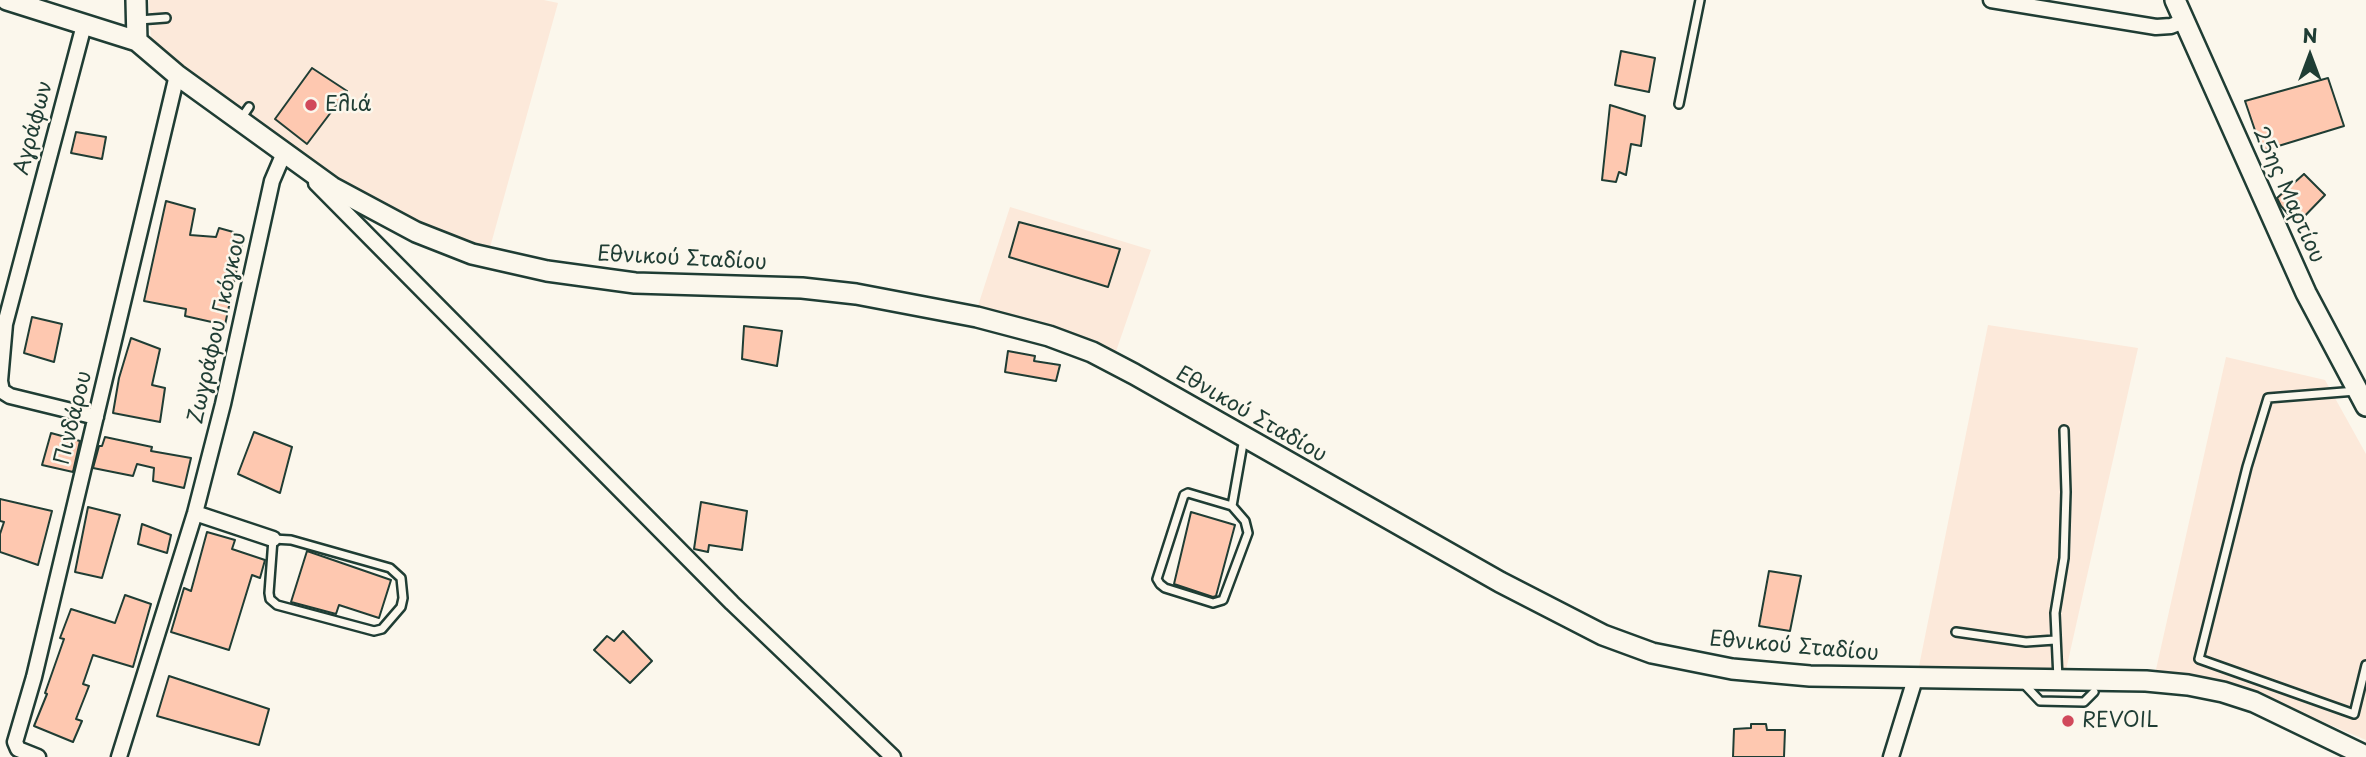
<!DOCTYPE html>
<meta charset="utf-8">
<style>
body{margin:0}
#map{position:relative;width:2366px;height:757px;overflow:hidden;background:#fbf7ec;font-family:"Playpen Sans",sans-serif}
canvas{display:block}
.north{position:absolute;left:2275px;top:21px;width:70px;height:70px;-webkit-text-stroke:5px #fbf7ec;paint-order:stroke;rotate:0deg;font-size:19px;font-weight:700;line-height:28px;text-align:center;color:#1f3d34}
.north::after{content:'';display:block;margin:auto;width:24px;height:32px;background:#1f3d34;clip-path:polygon(50% 0,100% 100%,50% 72%,0 100%)}
</style>
<div id="map">
<canvas width="2366" height="757"></canvas>
<div class="north">N</div>
</div>
<script>
const g = document.querySelector('canvas').getContext('2d');
g.lineJoin = 'round';
function fillPath(path, color) {
  g.fillStyle = color;
  g.fill(path, 'evenodd');
}
function shape(rows) {
  const path = new Path2D();
  for (const r of rows) {
    path.moveTo(r[0], r[1]);
    for (let i = 2; i < r.length; i += 2) path.lineTo(r[i], r[i + 1]);
  }
  return path;
}
function stroke(path, color, width, dash) {
  g.strokeStyle = color;
  g.lineWidth = width;
  g.lineCap = dash ? 'butt' : 'round';
  g.setLineDash(dash || []);
  g.stroke(path);
}
function write(font, color, halo, rows, align = 'center') {
  g.font = font + ' "Playpen Sans",sans-serif';
  g.lineWidth = 5;
  g.setLineDash([]);
  g.textBaseline = 'middle';
  g.strokeStyle = halo;
  g.fillStyle = color;
  for (const [text, x, y, turn = 0] of rows) {
    g.save();
    g.translate(x, y);
    g.rotate((+turn || 0) * Math.PI / 180);
    g.textAlign = isNaN(turn) ? turn : align;
    if (halo) g.strokeText(text, 0, 0);
    g.fillText(text, 0, 0);
    g.restore();
  }
}
fillPath(shape([
 [149,0,544,0,558,3,489,251,418,225,333,184,160,55,151,40],
 [1010,207,1151,250,1112,363,976,312],
 [1988,325,2138,348,2064,679,1917,676],
 [2226,357,2325,380,2366,454,2366,740,2273,701,2204,678,2155,674]
]), '#fce9da');
const building = shape([
 [1621,51,1655,58,1649,92,1615,85,1621,51],
 [312,68,347,91,307,144,275,119,312,68],
 [2328,78,2344,126,2262,151,2245,101,2328,78],
 [1610,105,1645,116,1641,146,1631,144,1626,175,1619,172,1616,182,1602,180,1610,105],
 [76,132,106,137,102,159,71,153,76,132],
 [2304,174,2325,195,2297,224,2281,206,2277,198,2304,174],
 [166,201,195,209,190,235,216,237,219,228,244,235,225,325,185,316,186,309,144,301,166,201],
 [1019,222,1120,249,1108,287,1009,257,1019,222],
 [32,317,62,324,54,362,24,353,32,317],
 [744,326,782,331,777,366,742,359,744,326],
 [131,338,160,349,152,385,165,388,160,422,113,413,119,378,131,338],
 [1008,351,1035,356,1034,361,1060,365,1056,381,1005,372,1008,351],
 [254,432,292,447,280,493,238,474,254,432],
 [51,433,80,441,73,472,42,465,51,433],
 [105,437,152,447,151,451,191,458,184,488,153,481,154,468,137,464,133,476,93,468,99,446,102,446,105,437],
 [0,499,52,511,38,565,0,552,0,534,4,522,0,521,0,499],
 [701,502,747,511,742,550,709,545,708,552,694,549,701,502],
 [88,507,120,515,102,578,75,572,88,507],
 [1191,512,1235,525,1216,596,1213,597,1174,584,1191,512],
 [142,524,171,535,167,553,138,544,142,524],
 [207,532,235,540,232,549,265,560,260,578,252,575,229,650,171,632,184,588,191,591,207,532],
 [307,551,391,580,379,618,339,605,336,614,291,602,307,551],
 [1769,571,1801,576,1790,631,1759,626,1769,571],
 [125,595,151,604,133,667,93,655,83,684,89,686,76,719,82,721,73,742,34,726,47,694,45,693,64,639,60,638,71,609,115,623,125,595],
 [623,631,652,661,630,683,594,650,607,636,614,641,623,631],
 [169,676,269,709,259,745,157,716,169,676],
 [1751,724,1766,724,1767,730,1785,730,1784,757,1733,757,1734,729,1751,728,1751,724]
]);
fillPath(building, '#fec8b0');
stroke(building, '#1f3d34', 2);
const lane = shape([
 [139,20,166,18],
 [1679,104,1700,0],
 [240,120,249,107],
 [2356,391,2268,398,2247,467,2199,659,2354,714,2366,665],
 [1232,506,1188,493,1184,495,1157,579,1160,584,1165,588,1213,603,1223,600,1248,533,1245,521,1232,506,1244,438],
 [273,539,291,540,390,568,401,578,403,598,401,607,382,629,374,631,277,605,270,599,269,593,273,539],
 [1956,632,2026,642,2055,640],
 [2058,679,2055,613,2064,558,2066,492,2064,430],
 [2023,683,2040,701,2084,702,2094,692]
]);
const street = shape([
 [1991,0,2156,27,2171,26,2184,21],
 [84,25,5,324,0,381,2,391,10,396,96,417],
 [316,183,732,603,893,757],
 [195,513,273,539],
 [38,757,18,749,15,742,34,677,177,75],
 [119,757,195,513,223,404,272,181,284,153],
 [1891,757,1915,679]
]);
const secondary = shape([
 [7,0,137,41,177,75,332,187,416,232,472,254,547,271,635,283,802,288,856,294,977,317,1049,336,1092,352,1134,374,1500,582,1603,635,1652,653,1732,669,1810,676,2146,681,2188,685,2223,692,2254,702,2366,756],
 [136,0,137,41],
 [2175,0,2306,293,2366,406]
]);
stroke(lane, '#1f3d34', 12);
stroke(street, '#1f3d34', 19);
stroke(secondary, '#1f3d34', 24);
stroke(lane, '#fbf7ec', 7);
stroke(street, '#fbf7ec', 14);
stroke(secondary, '#fbf7ec', 19);
for (const [x, y, r, color] of [
 [311,105,7,"#d1495b"],
 [2068,721,7,"#d1495b"]
]) {
  const dot = new Path2D();
  dot.arc(x, y, r, 0, 2 * Math.PI);
  g.fillStyle = color;
  g.fill(dot);
  stroke(dot, '#fbf7ec', 2.5);
}
write('21px', '#1f3d34', '#fbf7ec', [
 ["Ελιά",325,105],
 ["REVOIL",2082,721]
], 'left');
write('21px', '#1f3d34', '#fbf7ec', [
 ["Αγράφων",34,128,-75],
 ["25ης Μαρτίου",2288,195,66],
 ["Εθνικού Σταδίου",682,259,3],
 ["Ζωγράφου Γκόγκου",218,328,-77],
 ["Εθνικού Σταδίου",1251,415,30],
 ["Πινδάρου",74,418,-76],
 ["Εθνικού Σταδίου",1794,647,5]
]);
</script>
